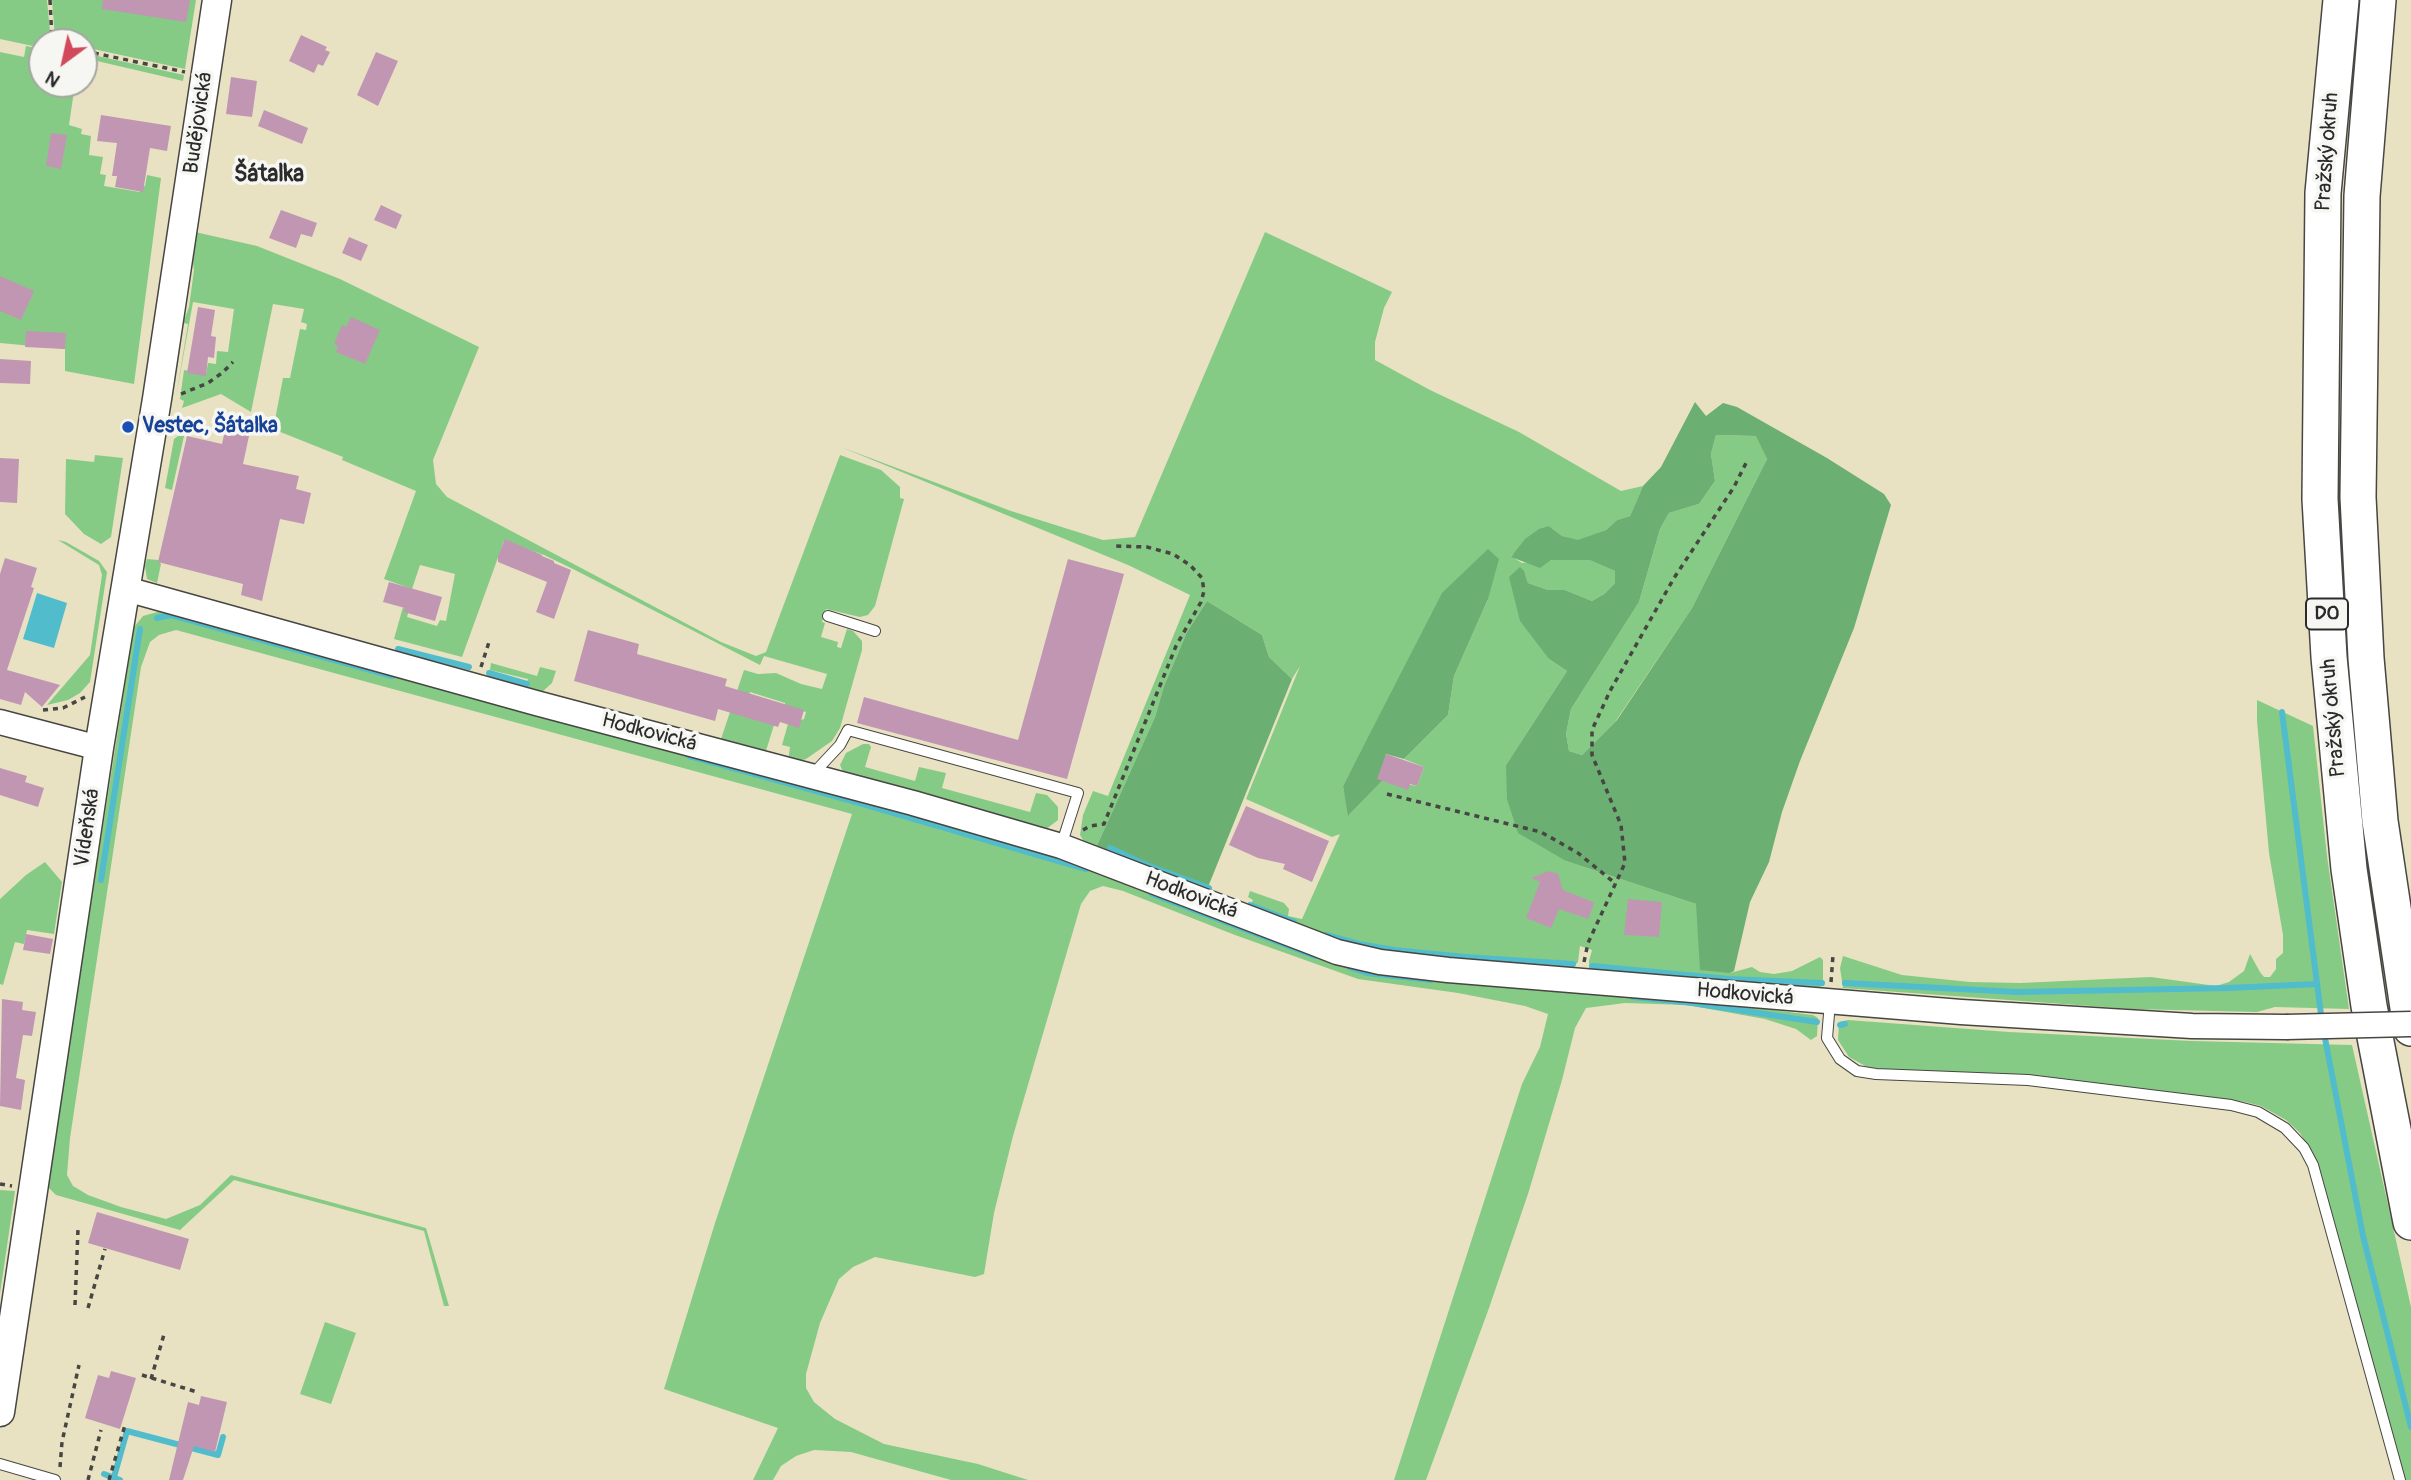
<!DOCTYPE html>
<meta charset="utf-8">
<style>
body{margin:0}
#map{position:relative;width:2411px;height:1480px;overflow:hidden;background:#e8e2c2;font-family:Pangolin,sans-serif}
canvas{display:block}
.north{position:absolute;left:28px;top:28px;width:70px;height:70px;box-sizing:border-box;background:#f6f6f2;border:2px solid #a5a5a2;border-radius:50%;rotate:213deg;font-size:19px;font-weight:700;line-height:28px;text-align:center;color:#2b2b2b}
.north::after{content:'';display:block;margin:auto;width:24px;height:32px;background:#d1495b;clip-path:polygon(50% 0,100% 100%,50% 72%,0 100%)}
</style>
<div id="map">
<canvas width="2411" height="1480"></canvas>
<div class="north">N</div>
</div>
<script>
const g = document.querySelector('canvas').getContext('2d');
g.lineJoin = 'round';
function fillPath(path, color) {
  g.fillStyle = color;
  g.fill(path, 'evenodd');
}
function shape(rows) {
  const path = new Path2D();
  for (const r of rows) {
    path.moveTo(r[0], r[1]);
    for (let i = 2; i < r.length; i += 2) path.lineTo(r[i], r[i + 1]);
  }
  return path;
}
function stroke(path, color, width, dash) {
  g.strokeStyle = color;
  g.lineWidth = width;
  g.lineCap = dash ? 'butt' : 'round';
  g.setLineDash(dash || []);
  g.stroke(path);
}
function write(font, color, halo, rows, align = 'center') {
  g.font = font + ' Pangolin,sans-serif';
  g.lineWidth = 7;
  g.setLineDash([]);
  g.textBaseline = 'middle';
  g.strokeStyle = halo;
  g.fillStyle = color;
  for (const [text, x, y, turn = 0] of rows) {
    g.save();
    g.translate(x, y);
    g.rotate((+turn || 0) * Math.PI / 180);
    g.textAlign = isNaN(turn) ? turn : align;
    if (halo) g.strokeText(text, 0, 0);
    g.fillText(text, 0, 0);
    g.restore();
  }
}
fillPath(shape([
 [0,0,47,0,51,42,42,42,42,48,0,39],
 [52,0,196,0,185,69,84,47,84,42,57,42,55,38],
 [26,46,42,49,42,84,75,84,69,125,82,129,81,134,91,136,89,155,103,157,100,174,106,175,104,186,140,192,141,186,145,186,147,175,161,178,134,384,65,371,65,349,0,343,0,52,24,57],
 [84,53,184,75,183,81,84,58],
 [195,232,257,246,340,279,479,347,433,460,436,484,447,497,721,642,756,656,766,652,840,455,881,470,900,487,900,498,904,499,875,606,868,615,860,617,826,609,822,622,825,623,821,637,838,642,837,647,841,648,847,629,853,631,862,641,862,650,840,728,832,741,806,759,796,762,788,761,790,747,782,745,788,724,804,719,806,712,785,706,785,703,750,692,742,715,774,725,765,754,720,742,744,670,758,674,776,673,801,684,822,689,827,674,764,656,760,665,575,570,544,555,504,541,462,657,394,639,403,607,409,610,407,617,437,626,440,620,446,621,455,574,420,565,412,589,384,579,416,491,342,460,343,457,278,431,277,427,274,425,283,378,290,378,300,329,306,330,307,324,301,322,304,309,273,304,251,412,221,394,182,408,184,401,180,399,184,370,206,374,208,363,216,364,217,351,228,352,234,309,193,302,176,397,188,324,183,323,189,307,194,270,192,256],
 [1265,232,1392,292,1384,308,1375,342,1375,360,1430,390,1519,432,1621,491,1643,486,1630,516,1617,520,1606,530,1578,541,1562,536,1549,526,1511,556,1522,563,1551,560,1591,560,1615,571,1615,583,1604,594,1592,601,1565,590,1548,590,1528,583,1524,571,1549,659,1567,671,1506,765,1566,861,1696,904,1730,973,1752,967,1760,972,1774,974,1792,971,1820,957,1823,960,1823,986,1815,988,1590,972,1589,961,1592,950,1580,946,1578,962,1571,970,1371,951,1248,909,1253,900,1248,897,1250,891,1284,903,1289,909,1288,916,1302,919,1340,834,1332,837,1246,799,1300,666,1292,679,1269,657,1262,635,1207,601,1187,632,1164,686,1155,717,1095,850,1083,840,1080,835,1083,815,1093,791,1108,796,1190,595,1128,565,841,447,1011,511,1103,540,1135,537],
 [1488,599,1454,676,1448,715,1404,759,1424,767,1417,786,1383,780,1349,815,1343,786,1385,707],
 [1716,435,1757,436,1767,459,1692,608,1615,722,1582,755,1569,751,1566,734,1571,709,1639,602,1660,529,1669,513,1699,504,1715,481,1711,454],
 [178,436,184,436,172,490,165,488,174,439],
 [95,455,123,458,111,537,101,544,84,534,65,514,66,459,94,462],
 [58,540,66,542,99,561,107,572,90,682,80,693,68,700,47,705,90,655,102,575,99,565],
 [147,559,158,560,161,564,157,583,147,579,145,566],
 [161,611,940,822,1057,856,1319,954,1813,1015,1818,1018,1817,1036,1811,1040,1796,1029,1765,1019,1687,1005,1625,1003,1586,1008,1575,1028,1562,1080,1528,1194,1489,1308,1426,1480,1394,1480,1522,1084,1540,1047,1548,1014,1525,1006,1458,993,1358,979,1235,935,1123,891,1103,886,1090,891,1081,904,1013,1136,994,1213,984,1274,975,1277,875,1257,853,1267,839,1279,820,1323,806,1374,806,1388,814,1402,835,1419,884,1444,978,1464,1028,1480,951,1480,851,1452,814,1450,796,1456,781,1466,773,1480,753,1480,778,1428,664,1389,715,1223,852,814,176,630,159,635,150,642,141,667,70,1138,67,1175,73,1186,88,1195,121,1207,166,1219,200,1205,231,1175,426,1228,449,1306,444,1306,424,1231,234,1180,180,1230,56,1195,47,1186,134,627,143,616],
 [491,663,537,676,540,667,556,671,552,683,541,693,525,689,528,679,490,670],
 [2257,700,2313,726,2327,856,2349,1009,2275,1007,2257,1012,2132,1009,1843,988,1840,968,1843,956,1902,975,1970,982,2020,983,2151,977,2216,986,2229,982,2244,971,2250,954,2260,972,2264,977,2270,977,2276,969,2276,959,2283,953,2283,935,2269,853,2257,721],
 [863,744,869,744,871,747,865,767,915,781,919,767,946,773,942,788,1030,812,1036,793,1047,795,1058,807,1058,820,1045,830,844,774,840,765,846,753],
 [45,862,62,882,54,934,27,930,24,944,15,942,3,985,0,984,0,899,26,875],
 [1848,1020,2009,1032,2192,1041,2352,1045,2411,1307,2411,1480,2405,1480,2320,1172,2315,1159,2300,1133,2286,1120,2261,1106,2245,1102,2033,1075,1881,1069,1867,1067,1849,1057,1838,1040,1839,1022],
 [0,1190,15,1191,0,1294],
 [325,1322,356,1333,331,1404,300,1394]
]), '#86cb85');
fillPath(shape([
 [1695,402,1706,416,1723,403,1737,407,1827,458,1884,494,1891,505,1854,628,1800,761,1782,812,1769,862,1750,902,1734,971,1730,973,1700,970,1696,904,1566,861,1518,833,1507,799,1506,765,1567,671,1549,659,1520,621,1509,577,1520,567,1524,571,1528,583,1548,590,1565,590,1592,601,1604,594,1615,583,1615,571,1590,560,1551,560,1540,568,1511,557,1525,539,1539,529,1549,526,1562,536,1578,540,1606,530,1617,520,1630,516,1643,486,1661,467],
 [1716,435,1756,436,1767,459,1692,608,1617,720,1582,755,1569,751,1566,734,1571,709,1639,602,1660,529,1669,513,1699,504,1715,481,1711,454],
 [1488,549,1499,559,1488,599,1454,676,1448,715,1404,759,1386,754,1383,780,1348,816,1343,786,1442,593],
 [1207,601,1262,635,1269,657,1292,679,1206,892,1095,850,1155,717,1164,686,1187,632]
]), '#6caf72');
fillPath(shape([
 [37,593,67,603,54,648,23,639]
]), '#51bccc');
stroke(shape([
 [157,618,171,615,392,676],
 [398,649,469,667],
 [489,673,527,684],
 [2282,712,2322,1022],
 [689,756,856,802,1086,869],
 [1110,848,1144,864,1209,888],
 [101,880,140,629],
 [1152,894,1315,956],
 [1250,905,1294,922],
 [1326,935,1359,944,1394,950,1465,957,1573,964],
 [1592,966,1729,979,1822,983],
 [1349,967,1367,973,1431,980],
 [1845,983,2017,992,2228,988,2317,984],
 [1633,997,1692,1003,1817,1022],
 [1840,1025,1845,1024],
 [2324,1033,2363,1236,2411,1427],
 [104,1474,120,1480],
 [114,1477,127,1431,218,1455,223,1437]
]), '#51bccc', 6);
fillPath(shape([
 [103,0,190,0,186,22,102,9],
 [301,35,327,47,325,50,330,52,323,66,318,64,314,73,289,61],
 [376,52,398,61,378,106,357,95],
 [231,77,257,81,252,117,226,114],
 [264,110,308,128,302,144,258,126],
 [101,115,171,126,167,151,150,148,143,192,115,187,117,176,112,176,117,143,97,141],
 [51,133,67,135,61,169,46,166],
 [381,205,402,215,396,229,374,220],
 [281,210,317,223,312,237,301,234,296,248,269,238],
 [349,237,368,245,361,261,342,253],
 [0,276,34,291,21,320,0,311],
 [198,307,215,310,211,336,216,337,214,358,208,357,206,376,187,373],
 [351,317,380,330,365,364,336,352,338,346,334,344,342,325,346,327],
 [26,331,66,333,65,349,25,347],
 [0,359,31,361,30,384,0,383],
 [225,430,249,436,243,464,299,476,296,489,311,493,304,524,280,519,262,601,241,595,243,584,158,562,187,436,222,444],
 [0,458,19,459,17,503,0,502],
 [505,539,542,555,542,556,554,561,554,563,571,570,554,619,536,612,547,582,498,562,498,556],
 [5,558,37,568,31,587,34,588,7,670,60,685,42,707,25,692,21,705,0,699,0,574],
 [1068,559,1124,574,1067,779,857,723,864,697,1018,740],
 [389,582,442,597,435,621,404,612,405,608,383,602],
 [588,630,639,644,637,654,727,679,725,686,804,710,799,728,780,722,778,727,718,709,715,721,574,681],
 [1386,754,1424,767,1417,786,1410,784,1408,790,1377,779],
 [0,768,27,776,25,782,44,788,38,807,0,795],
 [1246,806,1329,841,1312,882,1283,869,1285,864,1258,858,1229,845],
 [1549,871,1558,874,1563,890,1593,902,1594,904,1588,919,1559,909,1551,928,1526,918,1540,882,1531,878],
 [1628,899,1662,902,1659,937,1624,935],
 [26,934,53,939,50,954,23,950],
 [2,999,23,1002,22,1010,36,1012,32,1036,23,1035,16,1078,25,1080,21,1110,0,1106],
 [97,1212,189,1239,180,1270,88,1243],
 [111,1371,136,1378,120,1429,85,1418,98,1375,109,1378],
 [201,1396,227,1402,215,1452,194,1446,183,1480,169,1480,188,1402,199,1405]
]), '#c096b3');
const service = shape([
 [828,616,875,631],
 [812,775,840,745,848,730,1078,793,1061,846],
 [1830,1002,1827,1038,1840,1059,1857,1071,1876,1074,2028,1080,2231,1105,2258,1112,2285,1128,2304,1148,2313,1165,2400,1480],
 [0,1464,55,1480]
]);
const tertiary = shape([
 [126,589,536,703,913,803,1061,846,1314,943,1337,952,1380,962,1448,970,1961,1012,2192,1026,2286,1027],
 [0,722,99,748]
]);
const secondary = shape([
 [0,1412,99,748,157,399,217,0]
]);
const motorway = shape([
 [2341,0,2323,193,2320,499,2329,657,2349,869,2369,1006,2411,1222],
 [2378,0,2362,196,2358,497,2366,658,2380,821,2411,1028]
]);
stroke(service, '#474642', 12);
stroke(tertiary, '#474642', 27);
stroke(secondary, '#474642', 31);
stroke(motorway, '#474642', 38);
stroke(shape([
 [50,0,52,40,54,42],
 [84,51,185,72],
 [181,394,208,383,222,373,233,362],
 [481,667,489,642],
 [43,710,63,708,85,697],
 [1387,794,1541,832,1578,853,1616,884],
 [1083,830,1090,826,1104,824,1176,646,1201,602,1204,591,1202,578,1190,565,1173,554,1147,547,1115,546],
 [1584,962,1588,943,1625,863,1621,825,1592,755,1592,730,1610,691,1674,578,1734,487,1747,461],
 [1831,982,1833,955],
 [0,1184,12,1186],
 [75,1305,78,1229],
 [88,1308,105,1249],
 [142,1375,197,1392],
 [151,1379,165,1331],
 [60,1467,62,1442,79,1365],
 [88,1480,101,1430],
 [109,1480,125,1425]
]), '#474642', 3.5, [5, 5]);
stroke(service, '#fff', 10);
stroke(tertiary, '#fff', 24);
stroke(secondary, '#fff', 28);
stroke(motorway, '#fff', 35);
const tertiaryBridge = shape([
 [2286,1027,2411,1024]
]);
stroke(tertiaryBridge, '#474642', 27, []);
stroke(tertiaryBridge, '#fff', 24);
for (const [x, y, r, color] of [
 [128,427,7,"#1a4fb4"]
]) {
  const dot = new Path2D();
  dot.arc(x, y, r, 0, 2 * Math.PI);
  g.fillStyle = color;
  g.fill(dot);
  stroke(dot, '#f6f6f2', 2.5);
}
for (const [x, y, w] of [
 [2327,614,42]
]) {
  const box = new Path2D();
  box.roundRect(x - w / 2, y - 15.5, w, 31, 5);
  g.fillStyle = '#f6f6f2';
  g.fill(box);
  stroke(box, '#2b2b2b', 2);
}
write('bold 19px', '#2b2b2b', null, [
 ["D0",2327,614]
]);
write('21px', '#2b2b2b', '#f6f6f2', [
 ["Budějovická",199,123,-82],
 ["Pražský okruh",2328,152,-86],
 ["Pražský okruh",2334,718,-95],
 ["Hodkovická",649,733,15],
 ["Vídeňská",88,828,-82],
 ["Hodkovická",1191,896,21],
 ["Hodkovická",1745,995,5]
]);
write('bold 21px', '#164399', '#f6f6f2', [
 ["Vestec, Šátalka",142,427]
], 'left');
write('bold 23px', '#2b2b2b', '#f6f6f2', [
 ["Šátalka",269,175]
]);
</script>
